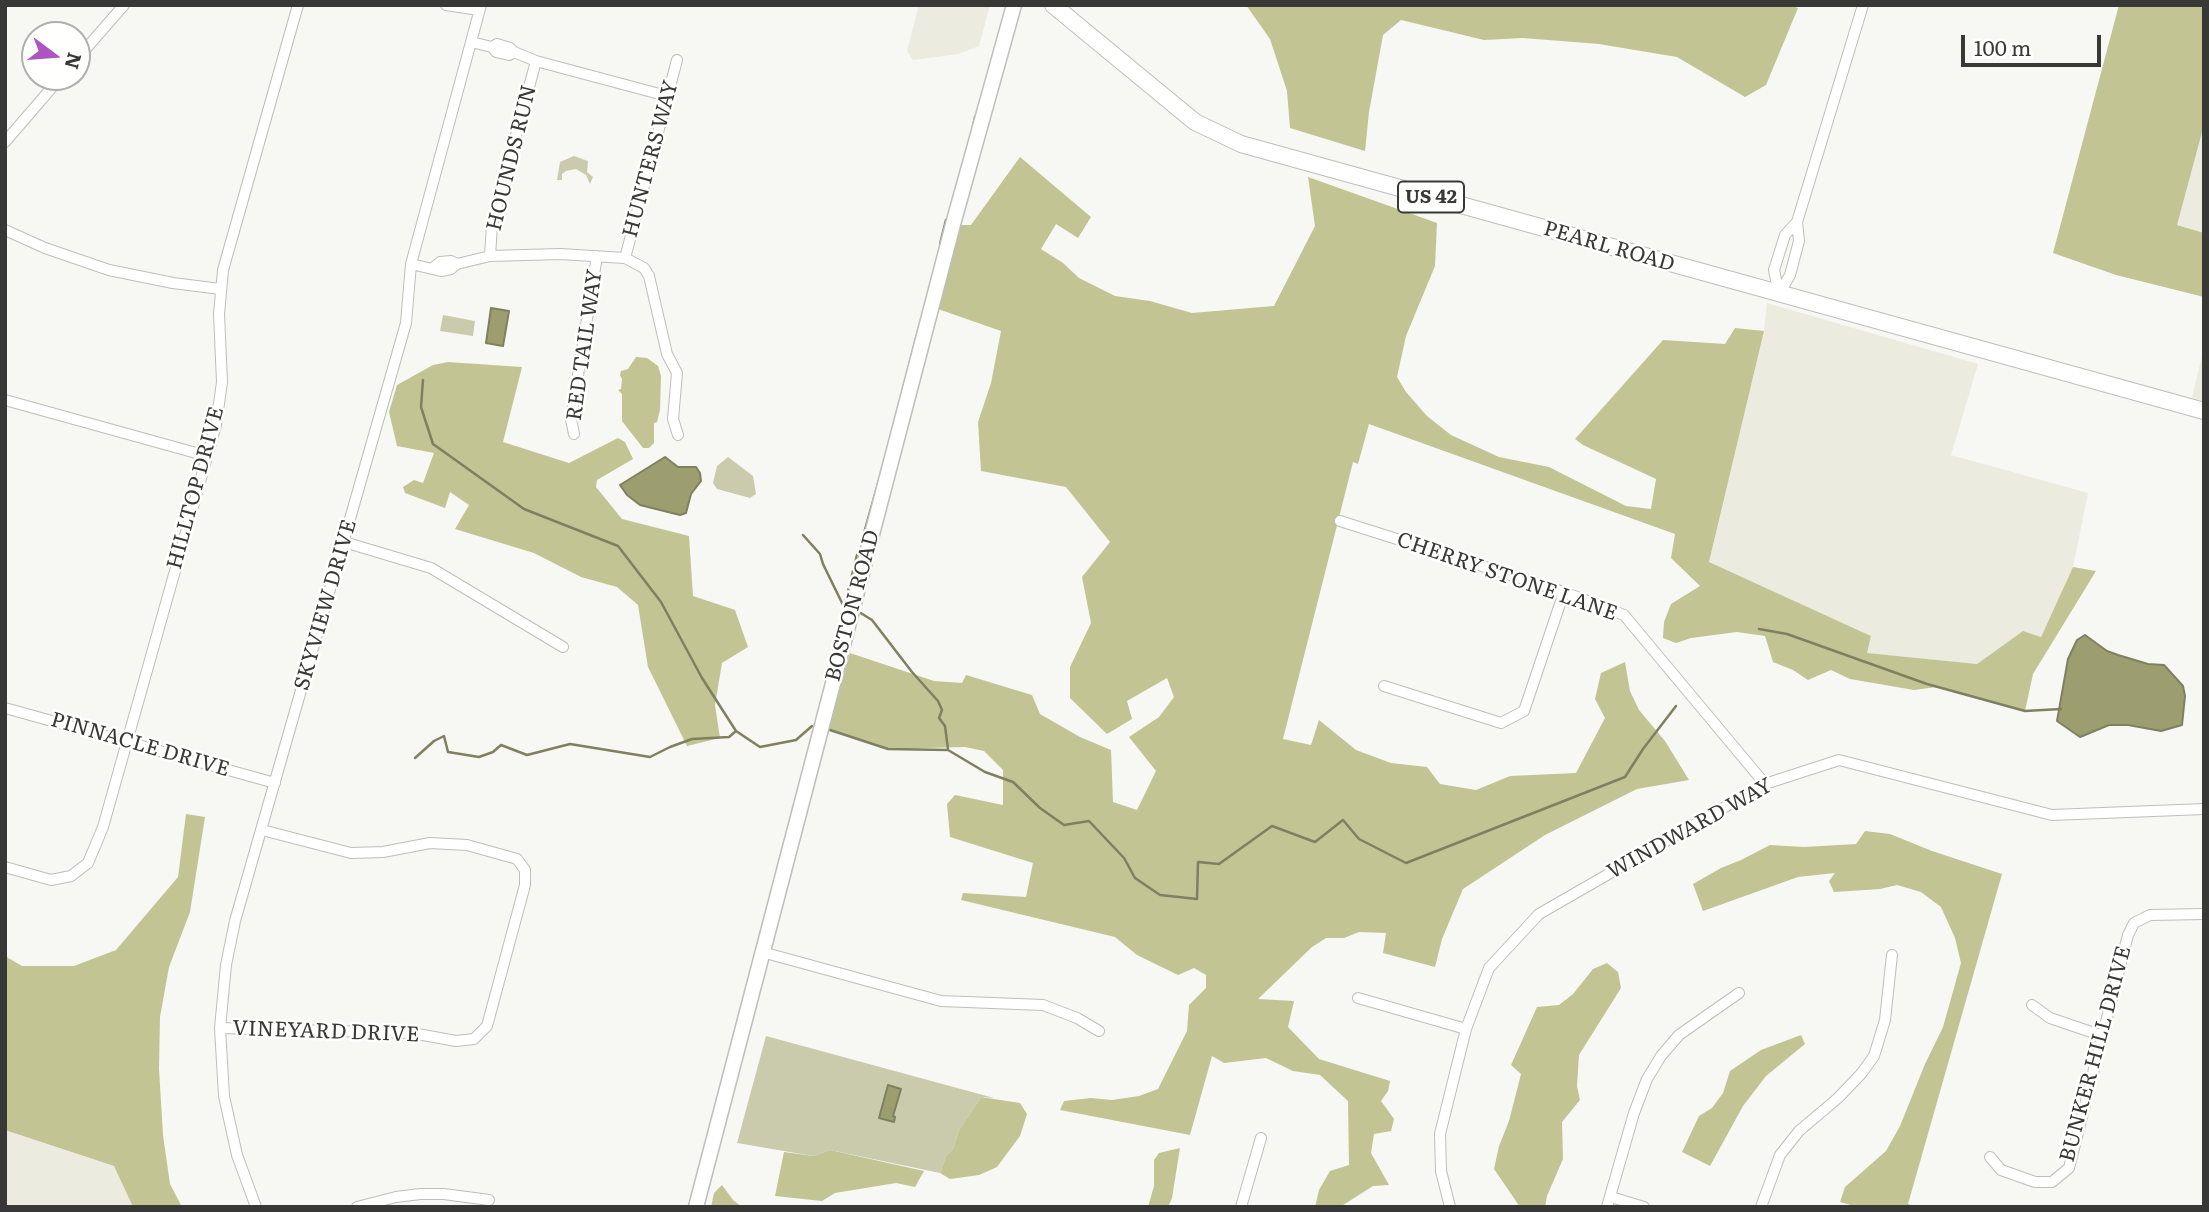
<!DOCTYPE html>
<style>
body{margin:0}
#map{position:relative;width:2209px;height:1212px;overflow:hidden;background:#f7f7f4;font-family:Literata,serif}
canvas{display:block}
.frame{position:absolute;inset:0;border:7px solid #383937;pointer-events:none}
.north{position:absolute;left:21px;top:21px;width:70px;height:70px;box-sizing:border-box;background:#fffffe;border:2px solid #afb0ae;border-radius:50%;rotate:106deg;font-size:19px;font-weight:700;line-height:28px;text-align:center;color:#383937}
.north::after{content:'';display:block;margin:auto;width:24px;height:32px;background:#ab54c2;clip-path:polygon(50% 0,100% 100%,50% 72%,0 100%)}
.scale{position:absolute;left:1961px;top:35px;width:140px;height:32px;box-sizing:border-box;border:4px solid #383937;border-top:0;padding-left:9px;font-size:21px;line-height:24px;white-space:nowrap;color:#383937;-webkit-text-stroke:5px #fffffe;paint-order:stroke}
</style>
<div id="map">
<canvas width="2209" height="1212"></canvas>
<div class="frame"></div>
<div class="north">N</div>
<div class="scale">100 m</div>
</div>
<script>
const g = document.querySelector('canvas').getContext('2d');
g.lineJoin = 'round';
function fillPath(path, color) {
  g.fillStyle = color;
  g.fill(path, 'evenodd');
}
function shape(rows) {
  const path = new Path2D();
  for (const r of rows) {
    path.moveTo(r[0], r[1]);
    for (let i = 2; i < r.length; i += 2) path.lineTo(r[i], r[i + 1]);
  }
  return path;
}
function stroke(path, color, width, dash) {
  g.strokeStyle = color;
  g.lineWidth = width;
  g.lineCap = dash ? 'butt' : 'round';
  g.setLineDash(dash || []);
  g.stroke(path);
}
function write(font, color, halo, rows, align = 'center') {
  g.font = font + ' Literata,serif';
  g.lineWidth = 5;
  g.setLineDash([]);
  g.textBaseline = 'middle';
  g.strokeStyle = halo;
  g.fillStyle = color;
  for (const [text, x, y, turn = 0] of rows) {
    g.save();
    g.translate(x, y);
    g.rotate((+turn || 0) * Math.PI / 180);
    g.textAlign = isNaN(turn) ? turn : align;
    if (halo) g.strokeText(text, 0, 0);
    g.fillText(text, 0, 0);
    g.restore();
  }
}
fillPath(shape([
 [919,5,990,5,979,46,958,54,913,60,907,51],
 [2204,125,2204,233,2177,225],
 [1767,303,1978,364,1951,455,2088,493,2073,567,2041,637,2023,631,1977,664,1866,653,1871,636,1709,562,1764,331],
 [2204,347,2204,401,2192,398],
 [5,1130,114,1166,133,1207,5,1207]
]), '#ebebe0');
fillPath(shape([
 [574,156,588,161,587,172,593,177,590,184,586,175,576,169,566,171,562,174,562,180,557,180,560,162],
 [443,315,475,321,473,336,440,331],
 [728,457,753,476,756,494,750,498,717,489,713,483,717,466],
 [766,1036,994,1098,981,1097,959,1130,953,1149,946,1156,940,1173,830,1150,813,1156,737,1143]
]), '#cacbad');
fillPath(shape([
 [1246,5,1789,5,1798,8,1766,85,1745,97,1677,57,1599,44,1523,38,1484,40,1401,20,1383,35,1369,112,1365,151,1290,128,1287,91,1270,39],
 [2119,5,2204,5,2204,125,2177,225,2204,233,2204,297,2116,275,2053,253],
 [1020,157,1091,217,1078,238,1056,224,1041,249,1063,263,1079,278,1115,296,1150,301,1192,313,1274,306,1315,226,1308,177,1437,223,1435,266,1406,336,1397,377,1406,392,1427,416,1451,435,1499,457,1549,467,1626,506,1651,509,1656,479,1583,445,1575,439,1663,340,1725,344,1735,328,1764,331,1709,562,1871,636,1867,653,1977,664,2023,631,2041,637,2073,567,2096,571,2033,674,2025,711,1937,687,1914,690,1850,679,1831,670,1808,680,1793,670,1773,662,1765,636,1737,632,1691,638,1676,643,1663,638,1664,622,1671,604,1700,586,1671,558,1675,534,1369,424,1358,464,1353,462,1283,739,1311,745,1319,720,1356,750,1391,763,1427,767,1440,784,1476,790,1510,776,1576,773,1605,718,1595,699,1601,673,1625,662,1630,691,1639,710,1665,741,1689,780,1637,789,1545,835,1463,889,1442,939,1435,967,1383,953,1386,933,1359,932,1344,938,1326,938,1312,947,1258,999,1294,1001,1288,1027,1319,1059,1390,1081,1388,1091,1381,1101,1394,1119,1391,1131,1374,1134,1371,1153,1389,1185,1373,1186,1340,1207,1315,1207,1319,1190,1330,1171,1349,1165,1348,1101,1320,1075,1293,1071,1266,1058,1224,1063,1212,1056,1190,1135,1060,1110,1064,1101,1091,1098,1112,1100,1139,1096,1158,1089,1187,1031,1189,1005,1206,988,1206,975,1194,968,1178,975,1137,955,1115,937,961,900,963,893,1026,897,1033,863,950,837,947,804,955,795,1003,805,1003,770,984,751,965,747,888,749,827,729,850,653,934,681,962,683,966,675,1032,695,1040,714,1080,737,1111,750,1113,802,1137,810,1156,771,1129,737,1159,717,1174,697,1167,678,1127,701,1132,719,1107,734,1070,698,1070,667,1091,623,1082,577,1110,542,1066,487,981,471,978,422,991,383,1001,331,938,309,960,225,971,225],
 [636,357,647,358,658,366,661,376,660,410,657,422,654,423,654,443,649,448,643,448,622,421,622,394,618,390,621,389,622,379,620,375,621,371,628,369],
 [448,362,522,367,503,442,569,463,618,438,625,442,633,459,597,480,596,487,622,519,689,536,693,596,735,610,748,647,722,663,715,705,720,738,687,746,648,667,638,605,617,587,581,577,534,553,455,529,469,505,450,492,445,508,405,493,403,487,414,480,423,483,434,453,397,446,389,412,397,385,433,365],
 [186,814,205,817,190,912,169,967,160,1017,159,1069,163,1135,170,1184,182,1207,133,1207,114,1166,5,1130,5,956,22,966,74,966,116,950,178,877],
 [1865,831,1890,834,1932,851,2002,874,1908,1204,1916,1207,1858,1207,1840,1202,1845,1187,1886,1151,1900,1126,1925,1064,1943,1027,1961,963,1955,938,1941,907,1921,892,1897,885,1880,889,1834,892,1829,881,1835,873,1798,877,1703,911,1693,884,1721,868,1741,860,1770,845,1804,847,1856,844],
 [1607,963,1618,972,1621,988,1579,1055,1577,1086,1580,1100,1562,1122,1563,1159,1547,1196,1545,1207,1520,1207,1494,1169,1499,1146,1509,1121,1521,1074,1511,1065,1537,1007,1559,1005,1573,994,1593,969],
 [1801,1035,1805,1044,1766,1076,1743,1106,1710,1166,1682,1152,1699,1116,1712,1108,1723,1093,1730,1071,1761,1050],
 [981,1097,1020,1103,1027,1114,1020,1136,997,1167,979,1175,950,1179,940,1173,946,1156,953,1149,959,1130],
 [1180,1148,1172,1198,1168,1207,1148,1207,1154,1186,1154,1160,1159,1153],
 [830,1150,924,1171,915,1187,896,1183,835,1193,822,1201,775,1196,784,1152,813,1156],
 [722,1185,733,1200,742,1207,711,1207,714,1193]
]), '#c3c494');
const water = shape([
 [491,308,509,311,503,346,486,343,491,308],
 [665,457,678,467,696,467,700,473,701,481,691,494,686,513,680,515,640,505,627,495,620,485,665,457],
 [2085,635,2107,651,2118,655,2148,664,2164,665,2183,686,2185,696,2182,725,2161,731,2128,725,2109,725,2080,737,2057,721,2068,659,2077,640,2085,635],
 [888,1085,901,1089,893,1116,895,1117,894,1122,879,1118,888,1085]
]);
fillPath(water, '#9d9e70');
stroke(water, '#7f805f', 2);
stroke(shape([
 [972,131,975,117],
 [940,244,946,220],
 [423,380,421,407,433,444,524,509,618,546,661,602,702,678,736,731,760,747,796,740,812,726],
 [903,389,918,331],
 [864,533,879,480],
 [803,535,820,554,823,564,844,607],
 [844,607,858,551],
 [859,612,872,620,912,672,938,701,942,710,939,718,945,726,948,749],
 [1759,629,1787,634,1927,684,2025,711,2061,709],
 [827,729,888,749,948,750,985,772,1013,782,1040,808,1064,825,1089,821,1124,858,1135,878,1160,895,1197,899,1198,862,1219,864,1272,826,1315,842,1343,820,1359,839,1406,863,1625,777,1643,749,1676,706],
 [415,758,434,741,444,736,448,752,479,757,493,752,501,745,527,755,570,744,650,757,670,747,692,739,729,737,736,731]
]), '#7f805f', 2.5);
const street = shape([
 [446,5,479,10],
 [471,42,492,47,497,44,510,48,514,52,509,55,496,52,492,47],
 [514,52,536,61,667,96],
 [77,59,124,5],
 [5,142,61,77],
 [5,230,45,248,109,270,173,283,220,289],
 [490,256,492,225,536,61],
 [625,258,677,60],
 [411,264,441,271,451,269,457,264,451,261,440,262,434,267],
 [457,264,490,256,560,254,625,258,644,268,649,276,667,354,677,373,673,419,678,435],
 [1779,294,1790,275,1799,241,1797,222,1863,5],
 [1779,294,1774,270,1785,235,1797,222],
 [5,400,207,456],
 [574,434,571,419,597,256],
 [1340,521,1564,592,1624,615,1765,784],
 [344,542,431,568,563,647],
 [1384,686,1501,723,1524,711,1564,592],
 [5,708,275,783],
 [5,867,51,880,71,876,88,863,103,827,216,425,222,382,219,314,223,270,298,5],
 [762,952,941,1001,1043,1005,1077,1018,1099,1031],
 [1358,998,1466,1029],
 [2032,1005,2050,1018,2103,1036],
 [220,1028,412,1033,456,1041,474,1039,487,1026,525,885,525,870,517,859,467,845,430,843,383,852,351,853,262,830],
 [1990,1157,2001,1170,2035,1182,2052,1182,2069,1168,2128,935,2134,923,2150,915,2204,914],
 [1611,1197,1644,1207],
 [256,1207,237,1155,224,1096,220,1028,226,965,235,921,406,323,411,264,481,5],
 [357,1207,396,1197,420,1194,444,1194,489,1200],
 [1241,1207,1261,1138],
 [1450,1207,1441,1171,1440,1134,1466,1029,1489,968,1539,914,1765,784,1839,760,2052,815,2204,809],
 [1607,1207,1634,1113,1647,1079,1661,1056,1679,1035,1739,993],
 [1761,1207,1780,1155,1799,1131,1838,1098,1861,1074,1874,1056,1885,1020,1892,955]
]);
const secondary = shape([
 [696,1207,955,217,1014,5]
]);
const primary = shape([
 [1053,5,1195,122,1241,144,2204,411]
]);
stroke(street, '#bebebb', 12);
stroke(secondary, '#bebebb', 17);
stroke(primary, '#bebebb', 18);
stroke(street, '#fff', 10);
stroke(secondary, '#fff', 14);
stroke(primary, '#fff', 16);
for (const [x, y, w] of [
 [1431,197,66]
]) {
  const box = new Path2D();
  box.roundRect(x - w / 2, y - 15.5, w, 31, 5);
  g.fillStyle = '#fffffe';
  g.fill(box);
  stroke(box, '#383937', 2);
}
write('bold 19px', '#383937', null, [
 ["US 42",1431,197]
]);
write('21px', '#383937', '#fffffe', [
 ["HOUNDS RUN",512,158,-76],
 ["HUNTERS WAY",651,159,-75],
 ["PEARL ROAD",1609,247,16],
 ["RED TAIL WAY",585,345,-82],
 ["HILLTOP DRIVE",196,488,-75],
 ["CHERRY STONE LANE",1507,577,19],
 ["SKYVIEW DRIVE",326,605,-74],
 ["BOSTON ROAD",853,606,-75],
 ["PINNACLE DRIVE",140,745,16],
 ["WINDWARD WAY",1690,829,-29],
 ["VINEYARD DRIVE",326,1032,2],
 ["BUNKER HILL DRIVE",2096,1054,-75]
]);
</script>
